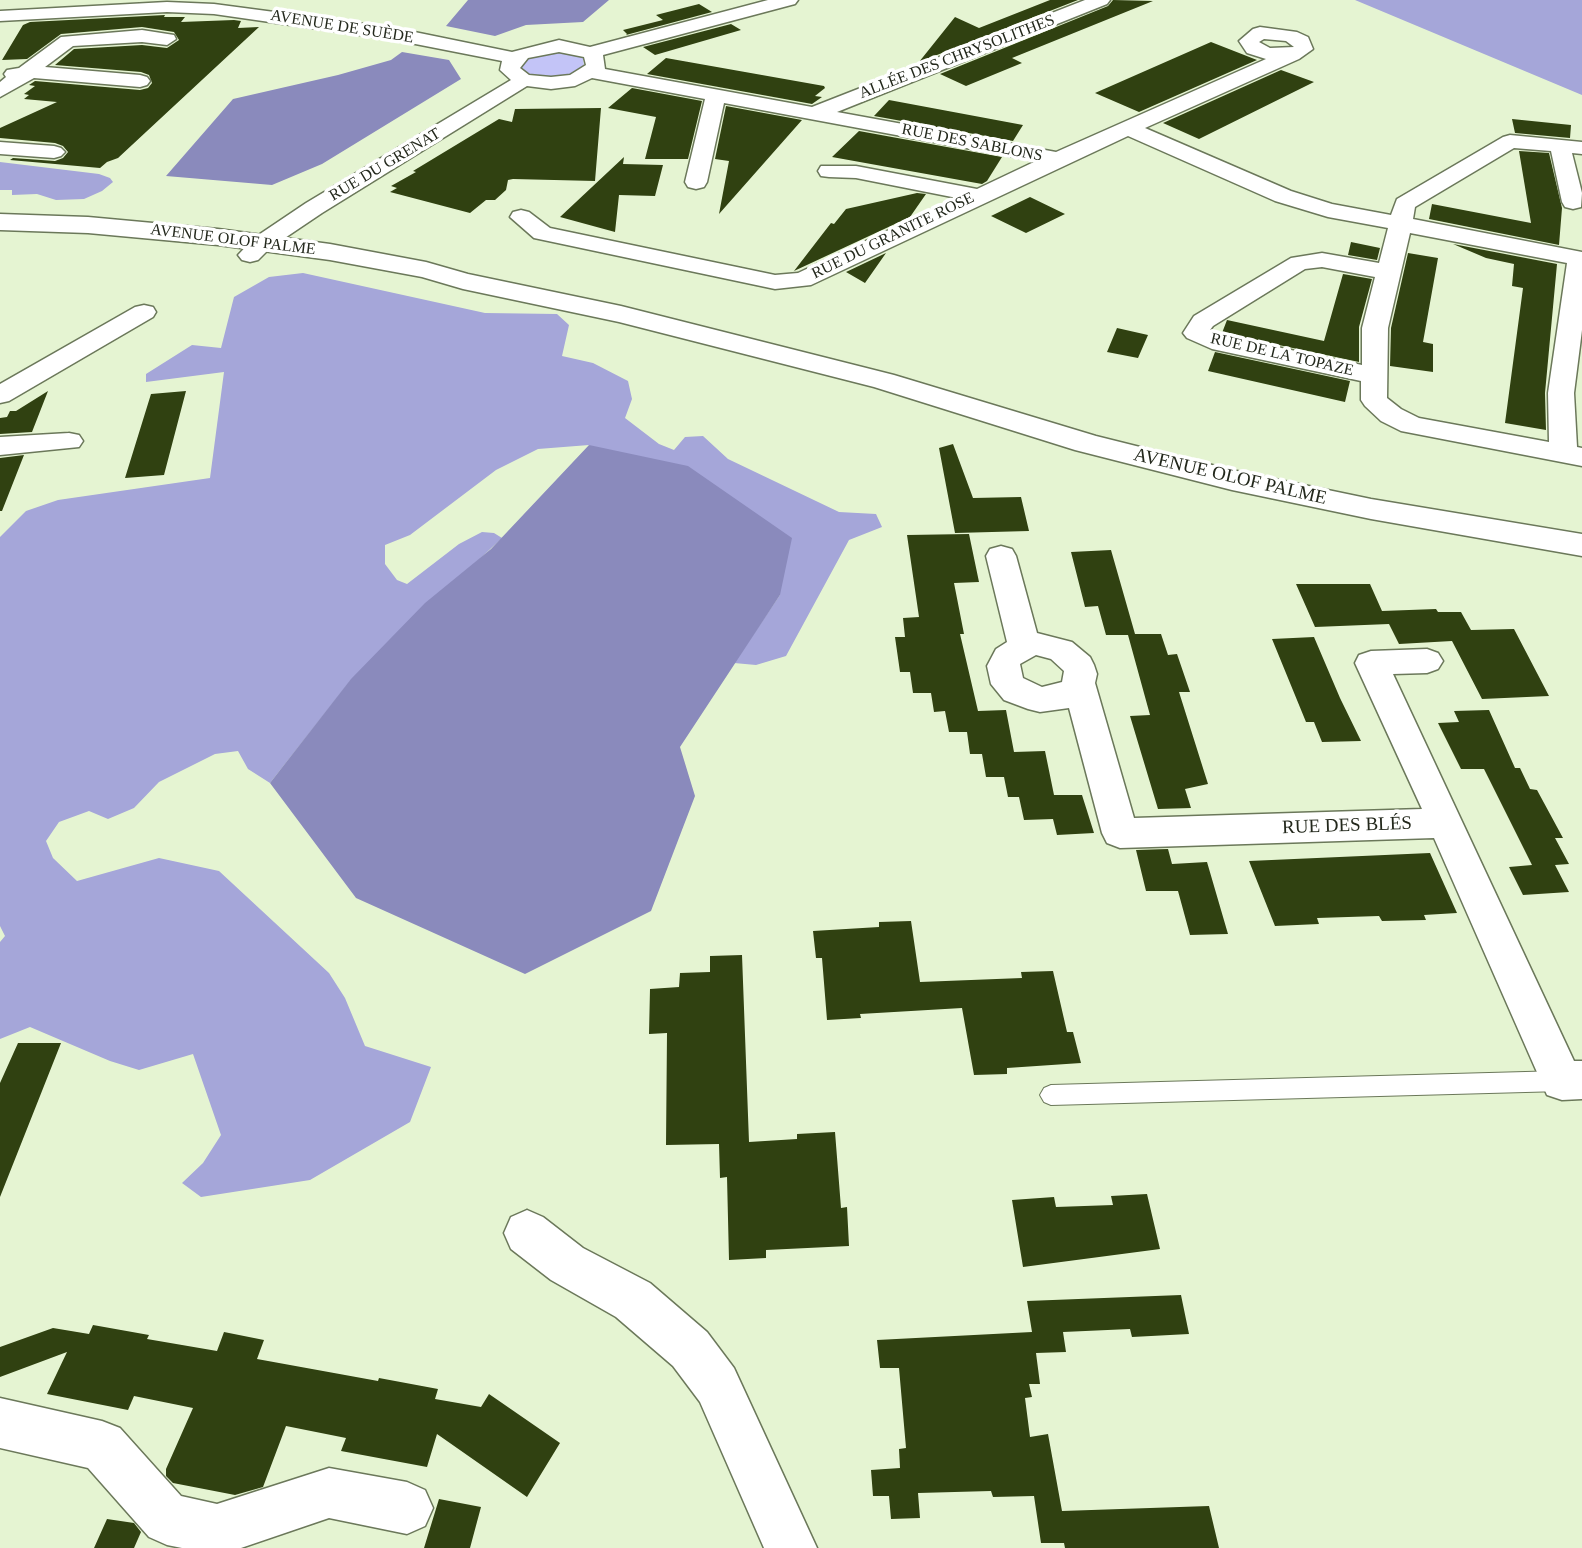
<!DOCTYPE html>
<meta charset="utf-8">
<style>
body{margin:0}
canvas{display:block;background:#e5f4d2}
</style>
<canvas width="1582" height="1548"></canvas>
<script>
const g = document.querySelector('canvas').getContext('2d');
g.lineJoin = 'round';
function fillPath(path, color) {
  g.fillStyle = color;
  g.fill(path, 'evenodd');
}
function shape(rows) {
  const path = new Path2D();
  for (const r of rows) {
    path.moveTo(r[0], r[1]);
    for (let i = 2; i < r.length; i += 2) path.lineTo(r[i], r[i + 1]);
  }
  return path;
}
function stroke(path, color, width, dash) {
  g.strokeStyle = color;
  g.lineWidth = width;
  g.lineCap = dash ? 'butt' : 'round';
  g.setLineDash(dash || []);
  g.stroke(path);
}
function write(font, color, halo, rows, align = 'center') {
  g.font = font + ' "Times New Roman",serif';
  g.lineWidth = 7;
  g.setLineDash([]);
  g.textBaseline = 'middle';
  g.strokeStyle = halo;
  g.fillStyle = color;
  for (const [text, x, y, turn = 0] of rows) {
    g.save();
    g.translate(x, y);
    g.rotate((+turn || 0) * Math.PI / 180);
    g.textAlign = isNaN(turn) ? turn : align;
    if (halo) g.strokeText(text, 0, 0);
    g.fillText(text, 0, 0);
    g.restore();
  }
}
fillPath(shape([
 [555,51,578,55,583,58,584,66,568,75,550,78,533,76,522,70,521,63,531,56]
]), '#c3c4f7');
fillPath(shape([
 [1355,0,1582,0,1582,95],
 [0,162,99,174,110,178,113,182,102,191,84,199,56,200,37,194,12,195,12,190,0,190],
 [303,273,485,313,557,314,569,325,562,356,593,363,628,381,632,399,625,418,659,444,674,450,685,437,703,436,728,459,839,512,876,514,882,527,849,540,786,656,756,665,734,663,780,595,589,445,538,449,496,470,410,535,385,545,385,564,397,580,407,584,459,544,482,532,494,533,502,538,351,680,270,783,248,769,238,751,215,754,159,782,134,808,108,819,89,811,59,822,46,841,53,858,77,881,159,858,219,871,329,973,345,998,365,1046,431,1067,410,1122,310,1180,201,1197,182,1183,203,1163,221,1135,193,1054,139,1070,110,1061,30,1027,0,1039,0,942,5,936,0,926,0,537,26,511,58,500,210,478,224,372,146,382,146,374,192,345,221,348,234,297,269,277]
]), '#a5a6d9');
fillPath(shape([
 [468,0,609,0,583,22,526,25,495,36,446,26],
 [402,52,449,60,461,79,322,164,272,185,166,176,233,99,338,75,391,60],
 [589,445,688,466,792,538,780,595,680,747,695,796,651,911,525,974,356,898,270,783,351,679,425,603,491,549]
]), '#8a8abc');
fillPath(shape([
 [1050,0,1078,0,919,62,955,17,979,28],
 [1113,0,1153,1,1012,58,1022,63,966,86,940,74,1108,6],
 [699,4,712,12,626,35,627,34,623,30,663,20,656,15],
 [165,15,164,17,185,17,181,22,234,20,241,21,238,28,259,27,118,158,107,162,100,168,10,160,13,158,55,161,63,158,68,152,63,146,55,143,0,138,0,128,57,102,24,99,29,95,24,94,35,86,29,85,35,81,140,90,148,88,152,83,149,75,141,72,55,65,74,49,142,45,167,48,179,40,174,32,142,27,61,34,27,59,2,60,23,25,30,22],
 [731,24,741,30,655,55,643,47],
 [1211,42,1257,60,1139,112,1095,93],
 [666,58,824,86,825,88,815,96,822,97,812,104,647,74],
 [1281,70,1314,82,1199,139,1163,123],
 [632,88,702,101,688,159,645,159,656,117,608,108],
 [889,100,1023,125,1013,141,874,116],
 [726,106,802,120,719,214,729,161,715,159],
 [601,108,595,181,513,179,508,180,506,190,495,200,486,200,470,213,390,192,397,188,391,186,416,172,413,171,499,119,512,122,515,109],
 [1512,119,1571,125,1570,138,1515,133],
 [859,131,1002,157,987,181,982,184,832,157],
 [1519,151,1549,153,1562,208,1559,245,1429,219,1432,204,1531,223],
 [624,157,623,164,663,165,655,196,619,195,615,232,560,217],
 [917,193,926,194,910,217,794,271,831,223,834,224,846,209],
 [1030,197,1065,214,1026,233,991,216],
 [1351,242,1380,248,1377,260,1348,255],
 [1453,244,1557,264,1545,393,1546,430,1505,423,1523,288,1512,286,1514,264,1486,258],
 [886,253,865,283,846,272],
 [1408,253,1438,258,1423,342,1433,344,1433,372,1390,366,1391,328],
 [1343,274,1372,279,1359,327,1359,362,1222,333,1227,320,1324,341],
 [1117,328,1148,335,1138,358,1107,352],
 [1215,352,1350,381,1345,402,1208,371],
 [48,391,32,432,0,434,0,418,7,417,10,411,16,411],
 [186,391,164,475,125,478,151,394],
 [953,444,973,498,1021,497,1029,531,955,533,939,448],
 [24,455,2,511,0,511,0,458],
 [969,534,979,582,954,583,964,634,960,634,978,711,1006,710,1014,752,1045,751,1054,795,1082,795,1094,833,1057,835,1053,819,1024,820,1019,797,1008,797,1004,777,986,777,982,754,970,754,967,732,949,732,945,711,934,712,931,693,913,693,910,672,900,672,895,637,905,637,903,618,919,617,907,535],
 [1111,550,1135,634,1161,634,1168,655,1177,654,1190,692,1179,692,1208,784,1185,789,1191,808,1158,809,1130,716,1150,715,1128,635,1106,635,1098,606,1085,607,1071,552],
 [1296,584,1370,584,1382,611,1436,609,1438,612,1461,612,1471,630,1514,629,1549,696,1482,699,1452,641,1399,644,1389,624,1315,627],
 [1314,637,1340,698,1361,741,1322,742,1314,722,1306,722,1272,639],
 [1489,710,1515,768,1520,768,1530,789,1537,790,1563,838,1555,838,1569,864,1555,865,1569,892,1523,895,1509,867,1532,865,1484,769,1461,769,1438,723,1459,722,1454,711],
 [1168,849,1172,864,1207,862,1228,934,1190,935,1178,891,1146,891,1136,850],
 [1430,853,1457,913,1424,915,1426,920,1382,921,1379,916,1317,918,1319,924,1275,926,1249,861],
 [911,921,920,982,1022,978,1021,972,1053,971,1067,1032,1073,1032,1081,1063,1007,1068,1007,1074,974,1075,962,1008,860,1014,861,1018,827,1020,822,958,816,958,813,931,879,927,879,922],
 [742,955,749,1142,797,1139,797,1134,835,1132,841,1208,847,1207,849,1246,766,1250,766,1258,729,1260,727,1177,720,1178,719,1144,666,1145,667,1033,649,1034,650,989,679,987,680,973,710,972,710,956],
 [18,1043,61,1043,0,1197,0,1083],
 [1147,1194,1160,1249,1023,1267,1012,1200,1054,1197,1056,1207,1113,1205,1111,1196],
 [1181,1295,1189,1334,1132,1337,1130,1329,1063,1332,1066,1352,1036,1353,1040,1384,1029,1384,1032,1397,1025,1398,1030,1437,1048,1434,1062,1511,1209,1506,1219,1548,1065,1548,1064,1543,1041,1543,1034,1496,993,1497,991,1491,918,1493,920,1518,891,1519,889,1496,873,1496,871,1470,900,1468,899,1449,906,1448,899,1368,880,1368,877,1340,1032,1332,1027,1301],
 [93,1325,149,1335,147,1339,217,1351,224,1332,264,1340,257,1359,378,1381,379,1378,438,1389,435,1399,481,1407,489,1394,560,1443,527,1497,437,1434,427,1467,341,1451,346,1438,286,1426,263,1487,235,1495,173,1483,166,1476,166,1469,193,1408,134,1396,128,1410,47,1394,67,1352,0,1377,0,1347,53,1328,89,1334],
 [439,1499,481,1507,470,1548,424,1548],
 [107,1519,134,1523,141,1532,134,1548,94,1548]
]), '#304111');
const service = shape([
 [1562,1071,1569,1074,1572,1081,1569,1088,1562,1091,1051,1105,1044,1102,1040,1095,1044,1088,1051,1085,1562,1071]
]);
const minor = shape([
 [768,0,798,0,795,4,603,55,605,69,812,107,1085,0,1110,0,1107,4,837,112,1056,152,1266,59,1247,53,1239,41,1253,29,1260,27,1297,32,1308,37,1313,49,1299,59,1145,128,1291,191,1332,204,1391,215,1397,199,1503,137,1510,135,1582,142,1582,154,1572,153,1582,193,1581,207,1573,209,1565,207,1562,202,1551,151,1514,148,1415,207,1413,219,1582,252,1582,330,1574,393,1577,447,1582,448,1582,466,1401,431,1381,421,1365,406,1361,400,1361,381,1212,349,1187,338,1183,333,1194,316,1291,258,1322,253,1379,263,1388,228,1328,217,1275,201,1128,136,811,285,775,289,534,238,510,217,513,212,521,210,529,212,550,228,775,275,798,273,957,198,856,178,829,177,821,176,818,171,821,166,856,166,977,189,1036,161,724,103,707,182,704,187,696,189,688,187,685,182,705,99,592,78,575,86,551,89,527,86,322,213,270,248,258,260,250,262,242,260,238,255,254,238,306,203,511,80,500,70,502,61,395,40,214,14,167,12,0,21,0,11,167,2,214,4,395,28,512,52,559,40,590,47,768,0],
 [1264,39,1286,41,1294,47,1270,48,1259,42,1264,39],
 [559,52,584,57,586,65,570,75,551,77,529,75,520,68,528,58,559,52],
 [1410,233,1567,263,1548,393,1549,442,1419,418,1401,409,1387,398,1388,328,1410,233],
 [1322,267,1375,277,1362,328,1362,365,1220,335,1210,330,1213,326,1305,269,1322,267],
 [142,30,174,35,176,39,167,45,142,42,73,46,45,67,140,75,147,77,150,81,147,85,140,87,34,78,0,97,0,82,6,77,4,74,7,70,19,68,61,37,142,30],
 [0,142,54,146,61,148,65,152,61,156,54,158,0,154,0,142],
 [144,305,153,307,156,312,153,317,9,401,0,403,0,384,135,307,144,305],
 [69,433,79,435,83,441,79,447,0,455,0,437,69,433],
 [1001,546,1012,549,1016,556,1037,633,1072,642,1090,657,1094,665,1097,674,1095,683,1134,818,1422,809,1355,663,1359,655,1371,651,1427,649,1438,653,1443,661,1438,669,1427,673,1393,674,1574,1061,1582,1061,1582,1099,1562,1100,1547,1095,1434,838,1120,848,1107,843,1102,833,1069,708,1040,712,1028,709,1004,700,991,684,987,666,996,649,1007,642,986,556,990,549,1001,546],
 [1036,655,1051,659,1064,671,1062,682,1042,687,1023,678,1020,664,1036,655],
 [527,1210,543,1217,583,1248,650,1283,707,1332,734,1368,817,1548,764,1548,700,1402,673,1366,616,1317,551,1280,511,1249,504,1233,511,1217,527,1210],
 [0,1398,102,1421,120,1428,181,1496,217,1504,329,1468,407,1482,425,1490,433,1508,425,1526,407,1534,329,1518,241,1548,182,1548,167,1545,149,1537,88,1468,0,1448,0,1398]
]);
const secondary = shape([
 [0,214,88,217,218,229,330,244,426,262,468,274,621,306,894,375,1096,436,1232,470,1371,499,1582,534,1582,556,1371,519,1232,490,1075,450,874,387,619,322,463,289,422,277,330,260,218,245,88,233,0,230,0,214]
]);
stroke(service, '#6b785a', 2);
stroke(minor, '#6b785a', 3);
stroke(secondary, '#6b785a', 3);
fillPath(service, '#fff');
fillPath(minor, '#fff');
fillPath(secondary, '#fff');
write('16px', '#23281c', '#fff', [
 ["AVENUE DE SUÈDE",342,27,9],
 ["ALLÉE DES CHRYSOLITHES",957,57,-21],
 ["RUE DES SABLONS",972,143,11],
 ["RUE DU GRENAT",385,165,-31],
 ["RUE DU GRANITE ROSE",893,236,-26],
 ["AVENUE OLOF PALME",233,240,7],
 ["RUE DE LA TOPAZE",1282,355,13]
]);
write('19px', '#23281c', '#fff', [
 ["AVENUE OLOF PALME",1230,477,13],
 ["RUE DES BLÉS",1347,826,-2]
]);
</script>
